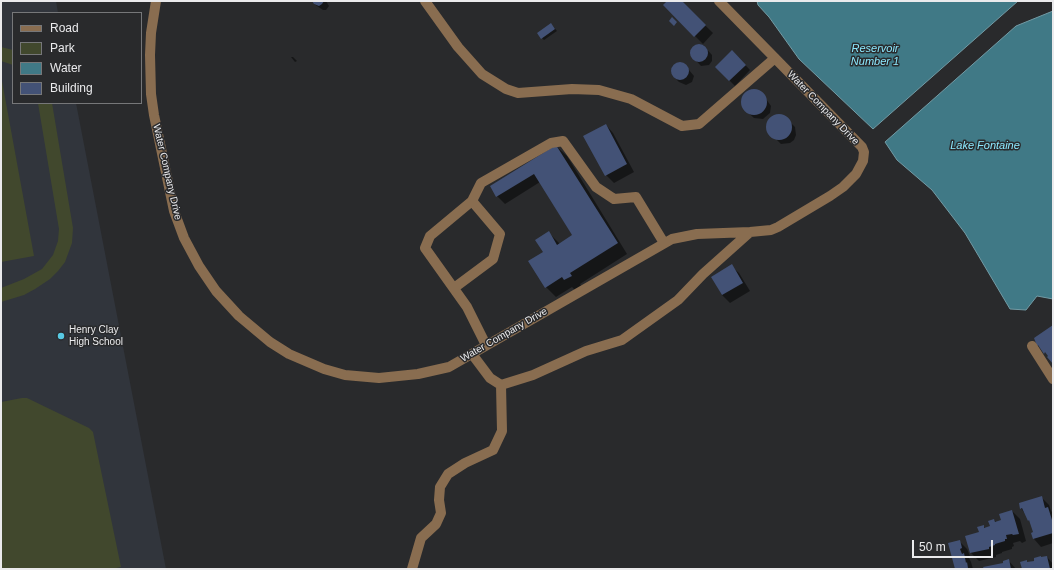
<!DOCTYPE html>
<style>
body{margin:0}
#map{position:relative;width:1054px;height:570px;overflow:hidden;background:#292a2c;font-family:Arial,sans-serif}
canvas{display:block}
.frame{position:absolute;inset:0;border:2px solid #eaeaec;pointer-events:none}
.legend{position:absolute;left:12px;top:12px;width:130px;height:92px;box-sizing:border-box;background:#292a2c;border:1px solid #767779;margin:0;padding:5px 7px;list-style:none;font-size:12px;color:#eaeaec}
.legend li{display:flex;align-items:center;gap:8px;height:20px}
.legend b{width:20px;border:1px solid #767779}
.scale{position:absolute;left:912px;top:540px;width:81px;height:18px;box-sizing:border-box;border:2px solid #eaeaec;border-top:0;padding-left:5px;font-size:12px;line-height:14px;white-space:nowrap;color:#eaeaec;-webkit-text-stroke:3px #292a2c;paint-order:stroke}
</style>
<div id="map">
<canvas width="1054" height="570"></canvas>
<div class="frame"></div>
<ul class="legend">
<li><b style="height:5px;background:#896d50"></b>Road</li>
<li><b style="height:11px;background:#41482d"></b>Park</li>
<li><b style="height:11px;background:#407986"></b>Water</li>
<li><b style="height:11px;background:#435276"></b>Building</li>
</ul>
<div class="scale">50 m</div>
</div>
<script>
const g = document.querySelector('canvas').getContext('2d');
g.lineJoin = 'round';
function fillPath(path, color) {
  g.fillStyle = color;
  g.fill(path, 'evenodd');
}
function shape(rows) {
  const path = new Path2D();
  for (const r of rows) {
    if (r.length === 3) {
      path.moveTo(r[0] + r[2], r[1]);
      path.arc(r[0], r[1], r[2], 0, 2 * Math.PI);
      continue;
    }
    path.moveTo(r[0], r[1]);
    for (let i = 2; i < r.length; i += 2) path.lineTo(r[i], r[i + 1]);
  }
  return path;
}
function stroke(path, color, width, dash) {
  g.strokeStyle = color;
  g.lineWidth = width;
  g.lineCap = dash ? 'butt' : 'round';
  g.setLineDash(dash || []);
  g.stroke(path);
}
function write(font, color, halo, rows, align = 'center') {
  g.font = font + ' Arial,sans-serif';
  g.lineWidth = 3;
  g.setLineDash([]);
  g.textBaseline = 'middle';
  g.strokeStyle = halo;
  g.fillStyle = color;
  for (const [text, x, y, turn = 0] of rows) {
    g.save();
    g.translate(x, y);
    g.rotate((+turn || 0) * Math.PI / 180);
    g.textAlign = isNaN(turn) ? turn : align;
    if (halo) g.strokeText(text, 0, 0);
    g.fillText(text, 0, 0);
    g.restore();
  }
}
fillPath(shape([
 [1,1,56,1,58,13,13,13,13,103,76,103,166,569,1,569]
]), '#31353c');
fillPath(shape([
 [1,47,13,50,13,65,1,61],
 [1,81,2,81,34,256,1,262],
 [38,103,52,103,73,228,72,243,65,262,58,271,50,279,35,289,24,295,1,302,1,288,24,279,42,269,53,255,58,241,59,229],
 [22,398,27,398,89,428,93,432,121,567,112,569,1,569,1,402]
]), '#41482d');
const water = shape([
 [757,1,1018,1,873,129,799,59,769,17,758,5,757,1],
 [1053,11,1053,299,1037,296,1026,310,1010,309,965,233,932,190,897,160,885,142,1016,26,1053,11]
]);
fillPath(water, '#407986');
stroke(water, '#739ba5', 1);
fillPath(shape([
 [314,1,326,1,329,6,326,10,323,10,314,4],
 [667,1,680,1,713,33,703,44,664,5],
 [551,24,557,31,544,40,542,38],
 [697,45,703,45,712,55,712,61,709,65,701,66,691,55,692,49],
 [732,51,750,70,735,86,716,67],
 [291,57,293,57,297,61,295,62],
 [679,63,684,64,694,76,692,82,686,85,679,82,674,77,671,71,673,66],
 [754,90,761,92,771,106,770,113,763,119,754,118,744,109,743,105,744,96,751,91],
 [775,116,784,116,795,127,796,135,794,140,790,143,781,144,768,131,768,124,770,120],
 [606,125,613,133,634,172,614,183,606,175],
 [556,146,567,156,627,254,580,284,581,286,575,290,572,287,556,297,546,287,545,252,549,233,560,244,573,236,540,182,505,204,497,196,491,186],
 [731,266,739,273,750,291,730,303,722,295,712,277],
 [1041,497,1049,505,1051,511,1053,513,1053,543,1041,547,1034,539,1032,534,1034,533,1031,523,1021,508,1020,504],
 [1012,511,1020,519,1026,541,1022,543,1020,541,1013,543,1014,546,1012,547,1012,549,1002,552,1002,553,996,555,996,557,979,561,971,553,967,537,980,533,983,526,985,528,991,527,994,520,997,523,1003,521],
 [959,541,967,549,970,556,968,556,971,562,973,569,956,569],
 [1047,557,1053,564,1053,569,1023,569,1027,562,1028,563],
 [1008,560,1016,569,985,569,1004,563]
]), '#0007');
fillPath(shape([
 [312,1,324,1,322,4,319,6,314,4],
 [667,1,682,1,706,25,694,37,663,5],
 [672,17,677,22,674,26,669,21],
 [551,23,555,29,541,39,537,33],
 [699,53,9],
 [732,50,746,65,729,81,715,67],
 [680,71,9],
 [754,102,13],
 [779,127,13],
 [606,124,627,164,605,176,583,136],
 [556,145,618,243,570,273,572,276,564,280,562,277,545,288,528,261,543,252,535,240,549,231,557,245,572,235,534,174,496,197,490,186],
 [732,264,743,283,722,295,711,277],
 [1053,325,1053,364,1047,357,1048,356,1045,352,1044,354,1038,345,1037,346,1034,338],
 [1042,496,1045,508,1048,507,1052,520,1053,520,1053,533,1033,539,1031,533,1033,532,1029,520,1028,521,1022,508,1020,509,1019,503],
 [1012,510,1019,534,1013,535,1012,534,1006,535,1007,539,1005,539,1005,541,995,544,995,545,989,547,989,549,970,553,965,536,979,532,977,527,984,525,984,528,990,526,988,521,994,519,995,522,1001,520,999,514],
 [960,540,962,548,960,549,962,554,964,553,966,563,967,562,968,568,967,569,955,569,948,543],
 [1041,556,1041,557,1047,556,1050,569,1022,569,1020,562,1027,560,1027,562,1034,561,1034,558],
 [1009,559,1011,569,984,569,983,567,1003,563,1003,561]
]), '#435276');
stroke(shape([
 [156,1,151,33,150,55,151,94,154,115,174,211,184,238,199,266,216,291,239,316,270,342,289,354,324,369,345,375,379,378,418,374,449,367,672,239,697,234,750,232,771,230,778,227,830,196,843,187,856,174,863,161,864,152,862,147,719,1],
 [425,1,458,47,482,74,506,89,518,93,572,89,599,90,631,99,682,126,699,124,775,58],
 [454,288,493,259,500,234,472,201],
 [486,345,467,307,425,248,430,236,472,201,481,183,551,143,563,141,596,187,614,199,636,197,664,243],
 [1032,346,1053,379],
 [472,354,490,378,501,385,533,375,586,351,622,340,678,300,703,274,750,232],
 [412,569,421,538,436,524,441,513,439,500,440,487,448,474,465,463,493,450,502,431,501,385]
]), '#896d50', 10);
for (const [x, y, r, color] of [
 [61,336,4,"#58c9e3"]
]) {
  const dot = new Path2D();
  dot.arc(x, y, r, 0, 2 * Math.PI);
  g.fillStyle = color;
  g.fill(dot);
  stroke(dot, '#292a2c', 1.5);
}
write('10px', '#eaeaec', '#292a2c', [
 ["Water Company Drive",823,108,46],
 ["Water Company Drive",167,172,77],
 ["Water Company Drive",504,335,-30]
]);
write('10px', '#eaeaec', '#292a2c', [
 ["Henry Clay",69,330],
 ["High School",69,342]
], 'left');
write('italic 11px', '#8ce8fe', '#292a2c', [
 ["Reservoir",875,49],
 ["Number 1",875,62],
 ["Lake Fontaine",985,146]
]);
</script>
